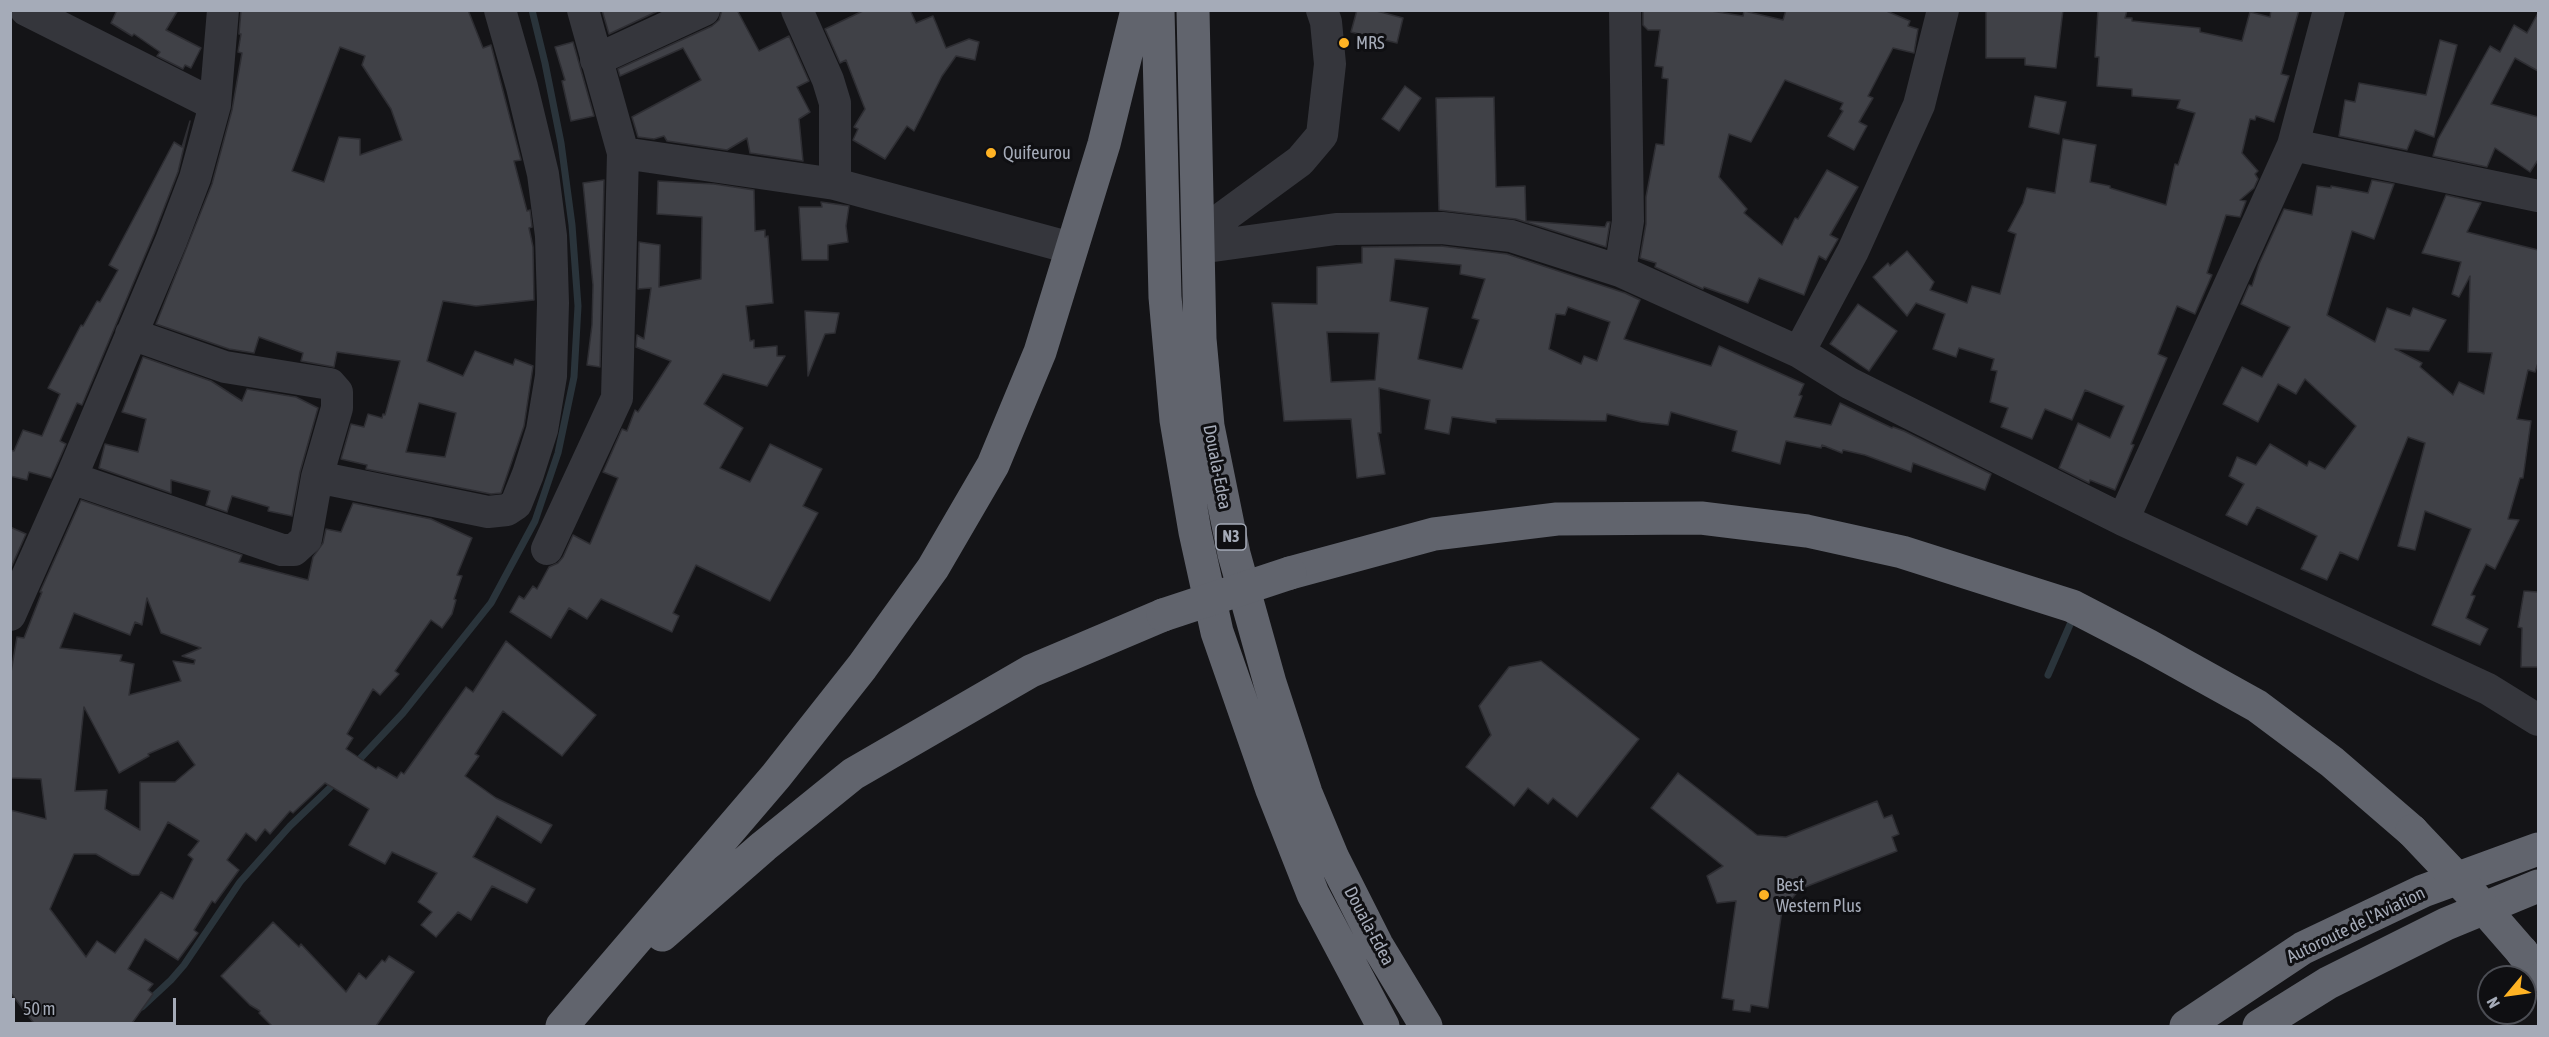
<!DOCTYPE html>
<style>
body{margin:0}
#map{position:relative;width:2549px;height:1037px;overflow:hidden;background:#141417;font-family:"Asap Condensed",sans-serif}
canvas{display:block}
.frame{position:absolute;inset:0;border:12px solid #a5abb8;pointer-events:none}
.north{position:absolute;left:2477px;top:965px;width:60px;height:60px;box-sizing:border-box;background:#0f0f12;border:2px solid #4b4d54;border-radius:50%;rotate:241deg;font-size:16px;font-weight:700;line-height:24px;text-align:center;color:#a5abb8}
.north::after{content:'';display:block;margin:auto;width:21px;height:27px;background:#ffb324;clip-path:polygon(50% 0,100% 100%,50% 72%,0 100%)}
.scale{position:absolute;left:12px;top:998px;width:164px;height:27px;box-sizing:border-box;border:3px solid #a5abb8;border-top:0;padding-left:8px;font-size:18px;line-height:21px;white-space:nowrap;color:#a5abb8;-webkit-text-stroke:4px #0f0f12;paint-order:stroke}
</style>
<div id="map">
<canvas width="2549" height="1037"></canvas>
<div class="frame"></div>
<div class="north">N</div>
<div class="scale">50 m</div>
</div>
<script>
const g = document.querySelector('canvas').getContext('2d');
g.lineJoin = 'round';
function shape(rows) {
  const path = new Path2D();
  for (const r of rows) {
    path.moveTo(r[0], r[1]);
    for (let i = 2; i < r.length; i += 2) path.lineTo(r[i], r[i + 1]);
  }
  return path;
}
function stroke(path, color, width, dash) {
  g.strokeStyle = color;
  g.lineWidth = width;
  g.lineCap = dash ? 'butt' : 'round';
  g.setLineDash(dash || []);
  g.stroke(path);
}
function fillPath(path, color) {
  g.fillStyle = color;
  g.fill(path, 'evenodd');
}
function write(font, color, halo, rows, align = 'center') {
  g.font = font + ' "Asap Condensed",sans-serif';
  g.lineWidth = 6;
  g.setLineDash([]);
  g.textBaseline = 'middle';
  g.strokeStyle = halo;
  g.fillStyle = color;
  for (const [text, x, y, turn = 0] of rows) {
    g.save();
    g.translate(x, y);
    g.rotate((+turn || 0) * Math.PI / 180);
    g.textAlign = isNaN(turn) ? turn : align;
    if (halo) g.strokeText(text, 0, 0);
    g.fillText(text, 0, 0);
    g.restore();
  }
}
stroke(shape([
 [2048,675,2072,620],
 [355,764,403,713,491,603,535,521,558,453,574,377,578,306,572,225,561,143,545,63,532,10],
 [142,1007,171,980,184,965,240,882,290,826,338,780]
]), '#2a343b', 7);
const building = shape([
 [117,10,178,10,166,30,201,48,191,68,185,65,183,69,157,56,160,52,134,34,132,36,111,23,117,10],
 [241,10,468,10,483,48,491,45,521,160,514,161,527,211,530,210,532,227,529,228,533,247,534,300,476,306,443,301,427,361,463,376,475,351,513,365,515,359,533,366,524,426,501,493,491,494,366,469,367,465,341,459,351,424,364,427,368,414,382,418,383,414,385,415,400,361,337,352,334,367,301,361,303,353,259,337,254,353,229,349,156,324,212,184,232,110,242,53,238,52,241,34,239,34,241,10],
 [340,47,365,56,362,65,391,109,402,140,360,155,360,139,339,137,324,182,292,171,340,47],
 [419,403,456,413,445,457,406,452,419,403],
 [602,10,660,10,609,34,602,10],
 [722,10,737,10,759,51,789,36,809,81,797,87,810,112,799,119,803,161,750,153,747,138,727,150,667,141,664,136,654,139,638,137,632,117,701,80,683,48,620,76,618,69,712,26,719,20,722,10],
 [865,10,910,10,916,23,933,16,946,48,969,39,979,42,975,60,956,56,942,76,914,131,907,126,885,159,853,140,858,129,854,127,865,109,846,60,840,63,825,29,865,10],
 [1357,10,1373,10,1403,18,1397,43,1351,32,1357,10],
 [1643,10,1705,10,1743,16,1744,11,1783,20,1786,10,1884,10,1910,21,1908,26,1918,29,1914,53,1893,48,1868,96,1873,98,1859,122,1867,126,1854,150,1828,136,1843,111,1840,109,1843,103,1785,80,1751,142,1729,134,1719,177,1747,209,1744,213,1782,245,1795,218,1798,219,1827,170,1858,187,1830,235,1838,239,1826,260,1819,256,1804,295,1759,278,1748,303,1704,287,1703,289,1655,267,1656,263,1640,258,1646,224,1646,197,1656,144,1664,145,1668,79,1662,78,1663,67,1655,66,1660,30,1648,30,1643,25,1643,10],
 [1986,10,2063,10,2056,68,2025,65,2025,58,1986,58,1986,10],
 [2098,10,2127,10,2125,18,2132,18,2132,21,2200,28,2200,32,2242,41,2250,12,2270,17,2271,10,2299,10,2281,74,2289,76,2274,122,2256,116,2255,120,2250,119,2242,153,2258,171,2255,174,2258,179,2254,188,2240,200,2246,201,2240,217,2226,215,2207,273,2212,275,2195,314,2177,306,2158,354,2167,358,2131,444,2134,445,2115,490,2090,480,2089,483,2059,468,2078,423,2110,438,2124,406,2085,390,2072,420,2045,409,2032,439,2001,427,2008,408,1990,402,1997,371,1991,370,1994,359,1959,348,1956,357,1933,349,1945,314,1916,303,1907,316,1873,277,1888,263,1890,266,1907,251,1934,282,1930,290,1967,303,1972,286,2000,294,2016,234,2008,231,2023,203,2027,188,2055,193,2063,139,2096,145,2090,182,2110,186,2110,188,2166,205,2175,164,2178,165,2195,113,2177,108,2180,100,2132,96,2132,89,2097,86,2099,57,2095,57,2098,10],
 [2538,13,2538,71,2515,58,2491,104,2538,117,2538,160,2530,172,2495,148,2487,167,2433,156,2438,139,2490,46,2500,52,2514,25,2527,33,2538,13],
 [2440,40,2457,45,2434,137,2415,130,2407,150,2339,136,2345,100,2355,102,2359,83,2426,95,2440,40],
 [573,42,594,116,571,121,562,81,565,80,555,47,573,42],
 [1405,86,1421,98,1399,131,1382,119,1405,86],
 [2035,96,2066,102,2059,134,2029,127,2035,96],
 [1494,97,1496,187,1525,186,1526,221,1605,227,1607,222,1610,222,1606,247,1516,219,1439,210,1436,98,1494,97],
 [190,121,178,172,154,234,82,405,77,403,60,441,66,444,51,478,29,472,27,480,10,476,10,450,14,451,23,430,42,436,60,394,48,388,81,325,83,326,97,301,100,302,118,270,109,265,174,142,182,147,190,121],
 [604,180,600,367,587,365,592,325,593,285,583,183,604,180],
 [2372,180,2394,184,2374,239,2352,231,2327,315,2375,342,2387,308,2410,316,2413,308,2446,320,2429,351,2395,349,2422,363,2420,367,2453,395,2459,382,2484,394,2492,353,2468,352,2470,276,2459,297,2452,294,2461,262,2422,253,2446,195,2481,203,2467,232,2538,250,2538,363,2535,372,2528,370,2517,419,2531,421,2523,478,2520,478,2508,519,2519,520,2495,569,2486,564,2471,595,2475,596,2466,618,2488,629,2480,645,2432,625,2471,529,2425,511,2415,550,2398,546,2425,443,2408,437,2358,560,2340,552,2327,580,2301,569,2317,536,2257,507,2247,525,2226,515,2244,484,2229,476,2237,457,2256,465,2270,444,2307,466,2309,461,2325,469,2356,426,2305,379,2296,394,2278,384,2258,422,2223,404,2242,367,2262,377,2290,327,2241,304,2249,285,2252,286,2259,264,2284,209,2312,215,2317,186,2331,188,2331,186,2368,193,2372,180],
 [658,181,714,184,754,190,755,231,765,230,765,237,768,236,773,303,746,306,750,341,754,340,754,348,777,346,777,356,785,356,767,386,723,374,704,404,743,428,720,468,750,482,770,444,822,469,803,506,818,513,770,601,696,565,673,613,679,616,672,632,601,599,587,619,569,608,551,638,510,612,519,596,524,599,533,586,537,589,549,567,558,563,563,557,573,535,590,544,618,478,603,472,622,429,627,431,635,410,638,412,671,361,636,347,637,335,644,339,651,288,638,289,639,242,660,245,659,287,701,279,702,217,657,214,658,181],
 [821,202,849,206,846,226,848,242,828,245,828,260,802,260,799,207,822,207,821,202],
 [1441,246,1507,254,1625,293,1640,300,1624,339,1711,366,1719,346,1804,384,1799,395,1802,396,1794,417,1831,425,1840,403,1892,428,1893,427,1904,431,1991,474,1985,490,1913,463,1911,472,1865,455,1843,450,1842,453,1822,445,1821,448,1786,441,1780,464,1732,451,1737,431,1671,412,1668,425,1641,422,1607,414,1606,421,1496,419,1496,423,1452,417,1449,434,1425,429,1430,400,1379,388,1381,433,1378,433,1385,474,1357,478,1351,419,1284,421,1272,303,1317,304,1317,267,1362,263,1362,247,1441,246],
 [1395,259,1461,265,1460,274,1485,279,1472,318,1479,320,1462,369,1418,359,1428,308,1390,301,1395,259],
 [1568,307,1610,322,1597,361,1584,356,1581,364,1549,349,1556,314,1565,315,1568,307],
 [1327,332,1379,333,1375,380,1331,382,1327,332],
 [1858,304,1897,331,1869,371,1830,344,1858,304],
 [805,311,839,313,835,333,825,334,808,376,805,311],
 [143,357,211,381,242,401,247,389,296,397,318,408,300,472,292,516,268,511,269,507,232,496,227,512,206,505,210,491,171,480,171,493,99,468,105,444,138,452,146,419,122,412,143,357],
 [81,500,242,555,239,562,308,580,313,557,323,543,326,529,341,532,353,503,431,519,472,538,457,575,462,576,454,599,456,600,452,614,442,628,431,620,395,671,399,674,380,695,373,689,347,734,353,738,346,749,376,769,378,767,397,778,401,772,404,774,466,687,473,692,506,641,596,715,562,756,503,711,475,754,479,756,465,776,496,798,552,825,541,843,497,816,473,857,535,889,527,903,492,886,471,920,458,912,436,937,421,925,432,912,418,902,437,873,392,852,385,864,349,845,369,809,325,783,293,813,290,811,270,834,265,829,256,841,246,833,227,860,239,870,215,903,212,901,194,930,198,933,178,960,145,939,128,969,153,984,148,990,153,994,130,1026,36,1026,10,992,10,810,46,819,41,779,10,778,10,678,17,637,24,638,42,592,40,592,81,500],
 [147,598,161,633,201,648,182,656,195,660,194,664,173,661,181,681,129,695,134,664,120,661,122,655,60,648,74,613,130,635,135,622,142,625,147,598],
 [84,707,119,773,149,756,148,754,178,741,195,765,175,782,140,782,140,830,105,809,107,790,75,791,84,707],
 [168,822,199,841,188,855,193,859,173,899,161,892,115,953,97,941,86,957,50,909,74,854,96,854,132,875,139,875,168,822],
 [10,527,26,534,10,570,10,527],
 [2524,591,2538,592,2538,667,2521,667,2522,628,2518,627,2524,591],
 [1541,661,1639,739,1577,817,1553,798,1548,804,1528,788,1514,806,1466,767,1491,735,1479,706,1509,667,1541,661],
 [1678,773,1757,835,1786,837,1877,801,1884,818,1892,815,1899,834,1892,837,1897,851,1800,889,1782,910,1768,1008,1751,1005,1750,1012,1733,1010,1734,1000,1722,998,1736,901,1717,903,1707,876,1723,866,1651,808,1678,773],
 [273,922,299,947,301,944,346,992,359,973,366,979,382,960,385,962,389,956,414,972,376,1026,272,1026,259,1013,260,1011,250,1005,221,976,273,922]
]);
fillPath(building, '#404147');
stroke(building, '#2e2e33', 1.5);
stroke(shape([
 [26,10,215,105],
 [797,10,828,80,835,103,835,184],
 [596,60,704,10],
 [2293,145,2538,196],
 [623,153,835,184,1071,248],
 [1199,235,1300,161,1322,135,1330,64,1326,22,1322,10],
 [1199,248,1336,229,1442,228,1511,236,1620,271,1799,352,1849,383,2123,520,2488,689,2538,720],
 [1620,271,1628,221,1625,10],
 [131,334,225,367,330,384,337,392,337,408,317,477,488,512,507,510,516,504,528,474,542,430,551,376,553,303,551,236,543,174,522,87,500,10],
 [1799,352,1853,251,1919,105,1943,10],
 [71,478,282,550,294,550,306,539,317,477],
 [2123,520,2293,145,2329,10],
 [547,549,617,398,623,153,583,10],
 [10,615,71,478,171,241,195,178,215,105,223,10]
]), '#35363c', 32);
stroke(shape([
 [1158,10,1165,297,1176,420,1195,532,1217,632,1272,790,1313,894,1383,1026],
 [1193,10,1200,339,1208,426,1234,554,1270,683,1306,793,1333,858,1377,945,1426,1026],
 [1290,573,1434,534,1557,519,1701,518,1807,531,1902,552,2072,606,2149,646,2257,706,2332,762,2412,831],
 [662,935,764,846,853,774,1031,671,1163,615],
 [2522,952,2538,975],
 [562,1026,776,776,862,667,933,568,993,465,1040,352,1104,144,1137,10],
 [2186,1026,2303,948,2423,891,2538,849],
 [2259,1026,2328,983,2446,924,2538,886]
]), '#61646d', 33);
stroke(shape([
 [1163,615,1290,573],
 [2412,831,2468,890,2522,952]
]), '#61646d', 33);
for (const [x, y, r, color] of [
 [1344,43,6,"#ffb324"],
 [991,153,6,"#ffb324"],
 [1764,895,6,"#ffb324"]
]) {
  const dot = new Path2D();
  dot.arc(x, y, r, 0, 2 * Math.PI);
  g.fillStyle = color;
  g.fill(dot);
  stroke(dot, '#0f0f12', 2);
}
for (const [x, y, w] of [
 [1231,537,30]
]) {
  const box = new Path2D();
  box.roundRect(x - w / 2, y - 13, w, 26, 4.5);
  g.fillStyle = '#0f0f12';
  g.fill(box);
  stroke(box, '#a5abb8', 1.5);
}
write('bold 16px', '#a5abb8', null, [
 ["N3",1231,537]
]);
write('18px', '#a5abb8', '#0f0f12', [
 ["MRS",1356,43],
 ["Quifeurou",1003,153],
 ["Best",1776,885],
 ["Western Plus",1776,906]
], 'left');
write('18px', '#a5abb8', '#0f0f12', [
 ["Douala-Edea",1217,467,79],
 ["Autoroute de l'Aviation",2356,925,-26],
 ["Douala-Edea",1369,926,62]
]);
</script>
